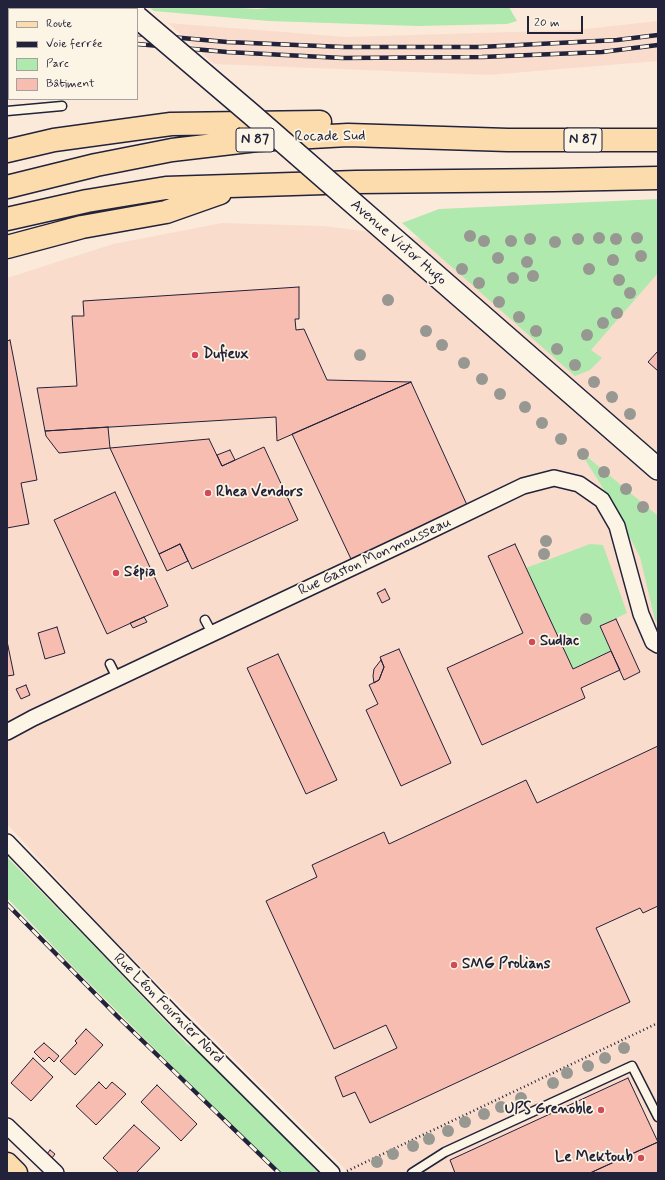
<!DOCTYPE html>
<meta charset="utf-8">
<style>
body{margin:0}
#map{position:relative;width:665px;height:1180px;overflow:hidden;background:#fbeada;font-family:Mynerve,sans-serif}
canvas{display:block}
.frame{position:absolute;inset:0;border:8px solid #22223b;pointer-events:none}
.legend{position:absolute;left:8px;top:8px;width:130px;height:92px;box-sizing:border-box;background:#fcf5e5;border:1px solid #a5a1a1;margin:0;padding:5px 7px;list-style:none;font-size:12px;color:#22223b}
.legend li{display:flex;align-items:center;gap:8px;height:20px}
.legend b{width:20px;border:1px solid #a5a1a1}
.scale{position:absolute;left:527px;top:16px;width:56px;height:18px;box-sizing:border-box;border:2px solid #22223b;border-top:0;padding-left:5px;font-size:12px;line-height:14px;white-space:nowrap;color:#22223b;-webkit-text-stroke:3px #fcf5e5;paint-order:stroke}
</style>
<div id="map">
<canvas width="665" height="1180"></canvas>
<div class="frame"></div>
<ul class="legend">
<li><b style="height:5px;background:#fcdcac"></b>Route</li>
<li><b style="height:5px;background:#22223b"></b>Voie ferrée</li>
<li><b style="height:11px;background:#afe9ae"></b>Parc</li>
<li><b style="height:11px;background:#f7bdb0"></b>Bâtiment</li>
</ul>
<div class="scale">20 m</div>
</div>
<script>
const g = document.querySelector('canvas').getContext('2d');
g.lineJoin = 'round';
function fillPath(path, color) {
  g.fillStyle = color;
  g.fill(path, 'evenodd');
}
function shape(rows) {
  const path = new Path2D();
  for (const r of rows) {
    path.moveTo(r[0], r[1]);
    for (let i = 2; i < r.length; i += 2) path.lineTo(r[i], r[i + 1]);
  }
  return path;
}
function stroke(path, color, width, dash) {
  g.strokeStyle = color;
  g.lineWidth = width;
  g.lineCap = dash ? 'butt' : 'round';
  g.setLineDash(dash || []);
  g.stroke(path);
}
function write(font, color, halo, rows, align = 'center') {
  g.font = font + ' Mynerve,sans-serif';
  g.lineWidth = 3.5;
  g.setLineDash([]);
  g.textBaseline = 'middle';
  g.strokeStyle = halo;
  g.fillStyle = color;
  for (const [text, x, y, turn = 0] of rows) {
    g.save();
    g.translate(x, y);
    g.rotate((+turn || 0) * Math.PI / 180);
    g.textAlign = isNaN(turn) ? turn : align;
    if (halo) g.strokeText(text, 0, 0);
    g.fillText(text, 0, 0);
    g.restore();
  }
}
fillPath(shape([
 [7,7,68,7,70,9,9,9,9,41,7,41],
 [658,21,658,61,489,75,214,64,168,23,347,37,576,30],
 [222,223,323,226,470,244,658,263,658,1173,349,1173,106,932,7,824,7,278,113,244]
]), '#fadccd');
fillPath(shape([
 [149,7,220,7,257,9,285,7,509,7,517,21,507,24,418,26,269,21,154,11],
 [658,199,658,273,591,350,602,358,590,370,575,376,402,223,439,209],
 [579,450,658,516,658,623,655,620,640,557,610,499],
 [590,544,603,545,627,613,600,626,611,651,573,669,526,568],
 [7,857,97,949,188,1045,195,1048,300,1153,318,1173,279,1173,78,972,7,898]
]), '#afe9ae');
const building = shape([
 [299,287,299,319,295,319,296,330,304,329,327,380,411,382,277,441,276,417,45,431,37,388,77,386,72,316,84,316,83,301,299,287],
 [10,340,37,480,21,483,29,524,7,528,7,341,10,340],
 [658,351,658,371,648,362,658,351],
 [411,382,467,505,351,559,292,434,411,382],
 [108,427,110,448,59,453,46,436,45,431,108,427],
 [209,439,222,466,264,447,298,520,192,569,180,544,159,554,110,448,209,439],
 [230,450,235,460,222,466,217,455,230,450],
 [115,492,168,606,107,634,54,520,115,492],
 [180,544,188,561,167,571,159,554,180,544],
 [515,544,573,669,611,651,620,670,581,688,585,698,482,745,447,668,523,633,488,556,515,544],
 [385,589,390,599,382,603,377,593,385,589],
 [144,617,147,622,133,628,130,623,144,617],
 [616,619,640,672,624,680,600,626,616,619],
 [57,627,65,653,45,659,38,633,57,627],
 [7,641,14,675,7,676,7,641],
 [399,649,451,763,401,786,366,710,378,704,369,685,379,680,384,667,380,657,399,649],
 [278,654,337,780,306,794,247,668,278,654],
 [381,660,384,667,379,680,374,683,373,676,374,669,381,660],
 [26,685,30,695,21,699,16,689,26,685],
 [658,746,658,906,643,913,640,908,596,928,630,1002,370,1123,355,1092,343,1097,335,1077,397,1048,386,1025,334,1049,266,901,317,877,312,865,384,832,389,844,526,780,537,803,658,746],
 [86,1029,103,1045,75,1075,60,1061,77,1043,75,1041,86,1029],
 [44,1043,59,1056,54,1062,49,1057,44,1062,34,1052,44,1043],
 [33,1058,53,1077,31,1101,11,1083,33,1058],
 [628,1078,658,1142,590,1173,455,1173,450,1160,628,1078],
 [99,1082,106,1089,112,1082,126,1094,96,1125,76,1106,99,1082],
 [157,1085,197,1124,181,1141,141,1102,157,1085],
 [134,1125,160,1148,136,1173,119,1173,103,1158,134,1125],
 [658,1142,658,1173,590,1173,658,1142],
 [50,1150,55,1154,52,1158,47,1154,50,1150]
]);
fillPath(building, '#f7bdb0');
stroke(building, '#22223b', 1);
const lane = shape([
 [7,111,62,106],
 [205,620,212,633],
 [110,664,117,678],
 [412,1173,445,1152,632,1066,658,1117]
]);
const street = shape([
 [7,732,33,718,417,537,523,486,554,478,579,484,602,500,617,526,641,614,653,642,658,645],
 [7,842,178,1020,332,1173],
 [7,1126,56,1173]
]);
const secondary = shape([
 [126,7,128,9],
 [423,264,658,469]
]);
const primary = shape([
 [7,1164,16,1173]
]);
const highway = shape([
 [7,151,54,140,171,124,320,122],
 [7,187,96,165,172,150,257,140,348,135,508,140,658,140],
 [7,219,87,201,166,188,356,182,553,180,658,178],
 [7,247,82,227,166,212,220,193]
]);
stroke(lane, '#22223b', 11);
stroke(street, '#22223b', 18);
stroke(secondary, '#22223b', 24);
stroke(primary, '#22223b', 25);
stroke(highway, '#22223b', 25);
stroke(shape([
 [99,7,101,9],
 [347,1171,658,1023]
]), '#22223b', 2.5, [1, 3]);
stroke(lane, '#fcf5e5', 8);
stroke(street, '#fcf5e5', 15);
stroke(secondary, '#fcf5e5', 21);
stroke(primary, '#fcdcac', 22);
stroke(highway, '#fcdcac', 22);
const rail = shape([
 [7,16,9,16],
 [7,28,9,29],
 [137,34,227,42,343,47,480,47,617,40,658,35],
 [137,44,227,52,342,58,482,57,602,52,658,45],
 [7,904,117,1016,279,1173]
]);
stroke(rail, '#22223b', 4.5);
stroke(rail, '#fcf5e5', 3, [9]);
const secondaryBridge = shape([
 [137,17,251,114,423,264]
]);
stroke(secondaryBridge, '#22223b', 24, []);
stroke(secondaryBridge, '#fcf5e5', 21);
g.fillStyle = '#979892';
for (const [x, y] of [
 [470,236],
 [599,238],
 [637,238],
 [530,239],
 [578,239],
 [616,239],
 [484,241],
 [511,241],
 [555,242],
 [641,256],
 [498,258],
 [613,260],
 [527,262],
 [462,269],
 [589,269],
 [533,276],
 [513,278],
 [619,280],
 [479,283],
 [630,293],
 [388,300],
 [499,302],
 [617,313],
 [519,317],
 [603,323],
 [426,331],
 [536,331],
 [587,335],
 [442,345],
 [557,349],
 [360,355],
 [464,363],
 [575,365],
 [482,379],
 [594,382],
 [500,394],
 [612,397],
 [525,407],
 [630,414],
 [542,423],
 [561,439],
 [583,454],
 [604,472],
 [626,489],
 [643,507],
 [546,541],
 [544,554],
 [586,619],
 [624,1048],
 [605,1058],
 [588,1066],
 [567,1073],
 [553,1083],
 [521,1098],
 [501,1107],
 [484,1114],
 [465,1122],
 [448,1131],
 [429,1139],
 [413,1146],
 [393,1154],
 [377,1162]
]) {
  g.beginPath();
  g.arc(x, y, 6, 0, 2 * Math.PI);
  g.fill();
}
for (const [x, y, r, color] of [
 [195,355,4,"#d1495b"],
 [208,493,4,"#d1495b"],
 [116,573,4,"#d1495b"],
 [532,642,4,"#d1495b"],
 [454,965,4,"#d1495b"],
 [601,1110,4,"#d1495b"],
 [641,1158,4,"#d1495b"]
]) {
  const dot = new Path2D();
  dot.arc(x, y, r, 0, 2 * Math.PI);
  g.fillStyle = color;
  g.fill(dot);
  stroke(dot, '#fcf5e5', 1.5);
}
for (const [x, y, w] of [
 [255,140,38],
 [583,140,38]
]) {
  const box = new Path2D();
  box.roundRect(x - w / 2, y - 12, w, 24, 3);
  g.fillStyle = '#fcf5e5';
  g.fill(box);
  stroke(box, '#22223b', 1);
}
write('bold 14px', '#22223b', null, [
 ["N 87",255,140],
 ["N 87",583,140]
]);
write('15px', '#22223b', '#fcf5e5', [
 ["Rocade Sud",330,137,-1],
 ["Avenue Victor Hugo",398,243,41],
 ["Rue Gaston Monmousseau",375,557,-25],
 ["Rue Léon Fournier Nord",168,1009,45]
]);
write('bold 15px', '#22223b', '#fcf5e5', [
 ["Dufieux",203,355],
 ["Rhea Vendors",216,493],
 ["Sépia",124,573],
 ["Sudlac",540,642],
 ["SMG Prolians",462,965],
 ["UPS Grenoble",593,1110,"right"],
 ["Le Mektoub",633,1158,"right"]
], 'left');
</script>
